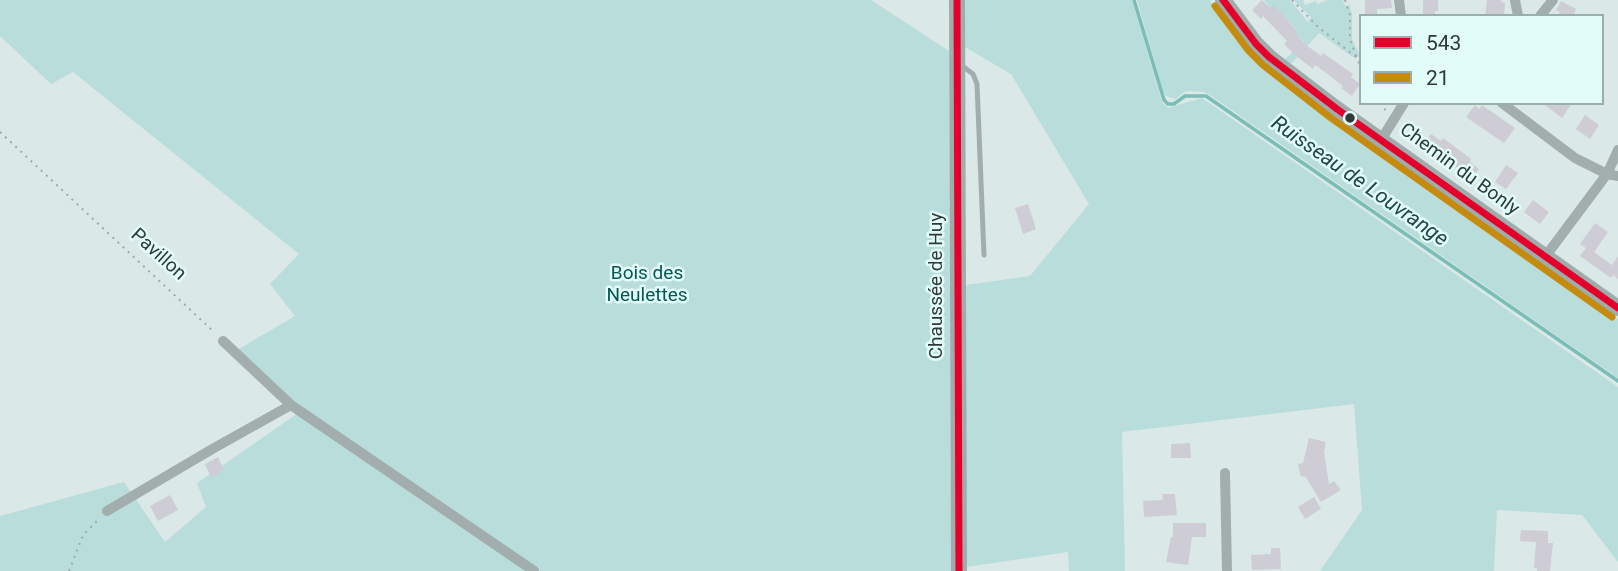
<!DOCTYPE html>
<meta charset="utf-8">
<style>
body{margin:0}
#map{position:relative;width:1618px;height:571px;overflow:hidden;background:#dae9e7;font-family:Roboto,sans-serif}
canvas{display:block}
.legend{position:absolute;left:1359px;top:14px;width:245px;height:91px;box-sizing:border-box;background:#e2fcfa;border:2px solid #9aaeac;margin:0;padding:9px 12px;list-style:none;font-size:21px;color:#2e3938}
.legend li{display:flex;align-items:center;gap:14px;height:35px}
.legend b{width:35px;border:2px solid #9aaeac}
</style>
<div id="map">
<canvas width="1618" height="571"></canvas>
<ul class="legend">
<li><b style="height:9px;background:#e4002b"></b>543</li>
<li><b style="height:9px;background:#c58b0e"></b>21</li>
</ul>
</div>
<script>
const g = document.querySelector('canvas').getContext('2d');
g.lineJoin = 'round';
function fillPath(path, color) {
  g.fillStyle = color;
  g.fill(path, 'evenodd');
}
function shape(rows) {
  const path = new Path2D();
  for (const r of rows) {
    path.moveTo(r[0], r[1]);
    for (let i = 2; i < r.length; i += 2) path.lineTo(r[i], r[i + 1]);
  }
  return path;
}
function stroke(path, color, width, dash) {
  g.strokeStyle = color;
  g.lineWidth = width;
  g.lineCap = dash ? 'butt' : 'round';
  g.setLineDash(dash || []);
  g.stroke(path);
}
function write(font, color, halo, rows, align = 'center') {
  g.font = font + ' Roboto,sans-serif';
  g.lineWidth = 5;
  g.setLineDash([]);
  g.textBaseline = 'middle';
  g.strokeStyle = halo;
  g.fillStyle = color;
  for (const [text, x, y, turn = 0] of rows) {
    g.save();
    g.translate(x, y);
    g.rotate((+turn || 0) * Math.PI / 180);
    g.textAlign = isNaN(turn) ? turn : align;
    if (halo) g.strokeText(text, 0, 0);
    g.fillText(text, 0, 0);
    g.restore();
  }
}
fillPath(shape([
 [0,0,871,0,949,51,951,571,0,571,0,516,124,482,165,542,206,507,197,483,304,409,291,400,237,350,295,316,270,284,299,254,73,72,51,84,0,36],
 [965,0,1132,0,1162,102,1168,108,1202,98,1618,387,1618,562,1582,515,1497,510,1494,571,1320,571,1362,510,1354,404,1122,432,1125,571,1069,571,1068,552,966,567,966,285,1030,276,1089,204,1011,74,965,47],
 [1137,0,1210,0,1234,38,1261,64,1618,319,1618,378,1210,95,1204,92,1190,91,1184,92,1176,99,1166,96,1163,91],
 [1264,0,1290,0,1308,22,1311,17,1293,0,1303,0,1305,5,1316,1,1317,4,1328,0,1343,0,1345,6,1349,5,1352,15,1352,39,1360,56,1356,58,1351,56,1319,33,1291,64,1285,59,1304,42,1296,34,1298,31,1274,6,1271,8]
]), '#b9ddda');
stroke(shape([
 [1134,0,1164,100,1168,104,1174,104,1185,96,1206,96,1618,381]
]), '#7bbdb7', 3.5);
fillPath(shape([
 [1262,0,1271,8,1274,5,1298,32,1296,34,1305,44,1321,56,1323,53,1353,74,1351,77,1360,84,1352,96,1341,88,1343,86,1325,72,1315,65,1313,69,1295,55,1284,44,1287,41,1263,16,1261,19,1252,10],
 [1365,0,1391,0,1392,8,1377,9,1377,16,1365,16],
 [1423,0,1438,0,1438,11,1435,11,1435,16,1423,16],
 [1487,0,1501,0,1501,2,1505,3,1504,16,1485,16],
 [1561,1,1576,9,1573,16,1558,16,1560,12,1556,10],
 [1542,103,1572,103,1562,118],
 [1475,105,1479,109,1482,105,1515,128,1504,143,1466,117],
 [1585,115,1599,125,1590,139,1576,129],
 [1431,134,1441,141,1443,138,1471,159,1470,162,1479,169,1471,181,1460,173,1462,171,1444,157,1434,150,1432,153,1422,146],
 [1506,165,1518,173,1506,189,1495,182],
 [1533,200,1549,212,1540,224,1524,212],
 [1028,204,1036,229,1023,234,1015,208],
 [1595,223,1608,232,1594,252,1612,265,1618,256,1618,279,1613,275,1611,278,1580,256,1586,248,1580,244],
 [1309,438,1326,442,1324,452,1329,484,1334,481,1341,490,1321,502,1305,476,1301,477,1298,464,1303,463],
 [1190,443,1191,458,1171,458,1171,444],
 [218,457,224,470,211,477,205,464],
 [1162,494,1175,494,1177,515,1144,517,1143,501,1163,500],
 [170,495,178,510,158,521,150,506],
 [1314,497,1321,509,1305,519,1298,507],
 [1173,523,1206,523,1206,537,1192,537,1188,565,1166,562,1171,537,1173,537],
 [1521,530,1548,531,1548,543,1553,543,1550,571,1537,571,1537,568,1534,568,1536,542,1520,541],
 [1271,548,1280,548,1281,569,1252,570,1251,555,1271,554]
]), '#ceccd5');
stroke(shape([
 [1292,0,1318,27,1356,57,1361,67],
 [1345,0,1350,15,1350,39,1356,56],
 [1380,103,1387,112],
 [0,132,214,332],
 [69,571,83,535,99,519]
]), '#9eaaa9', 2, [2, 5]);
stroke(shape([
 [961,65,973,74,977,84,984,255]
]), '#a2aead', 5);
stroke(shape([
 [1399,0,1401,16],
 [1515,0,1518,16],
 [1540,16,1553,0],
 [1502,103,1575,158,1607,174,1618,176],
 [1381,140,1404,103],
 [1545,257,1607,174,1618,150],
 [223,341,291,405,534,571],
 [1225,473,1227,571],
 [107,511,214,448,291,405]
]), '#a2aead', 10);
stroke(shape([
 [957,0,959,571],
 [1223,0,1256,44,1269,57,1337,109,1618,308]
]), '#9eadac', 16);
stroke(shape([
 [957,0,959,571],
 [1223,0,1256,44,1269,57,1337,109,1618,308]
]), '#e4002b', 7);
stroke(shape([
 [1215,6,1248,50,1263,65,1331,118,1612,317]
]), '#c58b0e', 7);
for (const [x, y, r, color] of [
 [1350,118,6,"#2e3938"]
]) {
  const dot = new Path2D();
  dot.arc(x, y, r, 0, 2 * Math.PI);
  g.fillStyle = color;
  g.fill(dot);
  stroke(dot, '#e2fcfa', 2.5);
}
write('19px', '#2e3938', '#e2fcfa', [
 ["Chemin du Bonly",1459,170,36],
 ["Pavillon",158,255,42],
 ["Chaussée de Huy",937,286,-90]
]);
write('19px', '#075652', '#e2fcfa', [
 ["Bois des",647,274],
 ["Neulettes",647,296]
]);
write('italic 21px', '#204846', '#e2fcfa', [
 ["Ruisseau de Louvrange",1359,182,35]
]);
</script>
